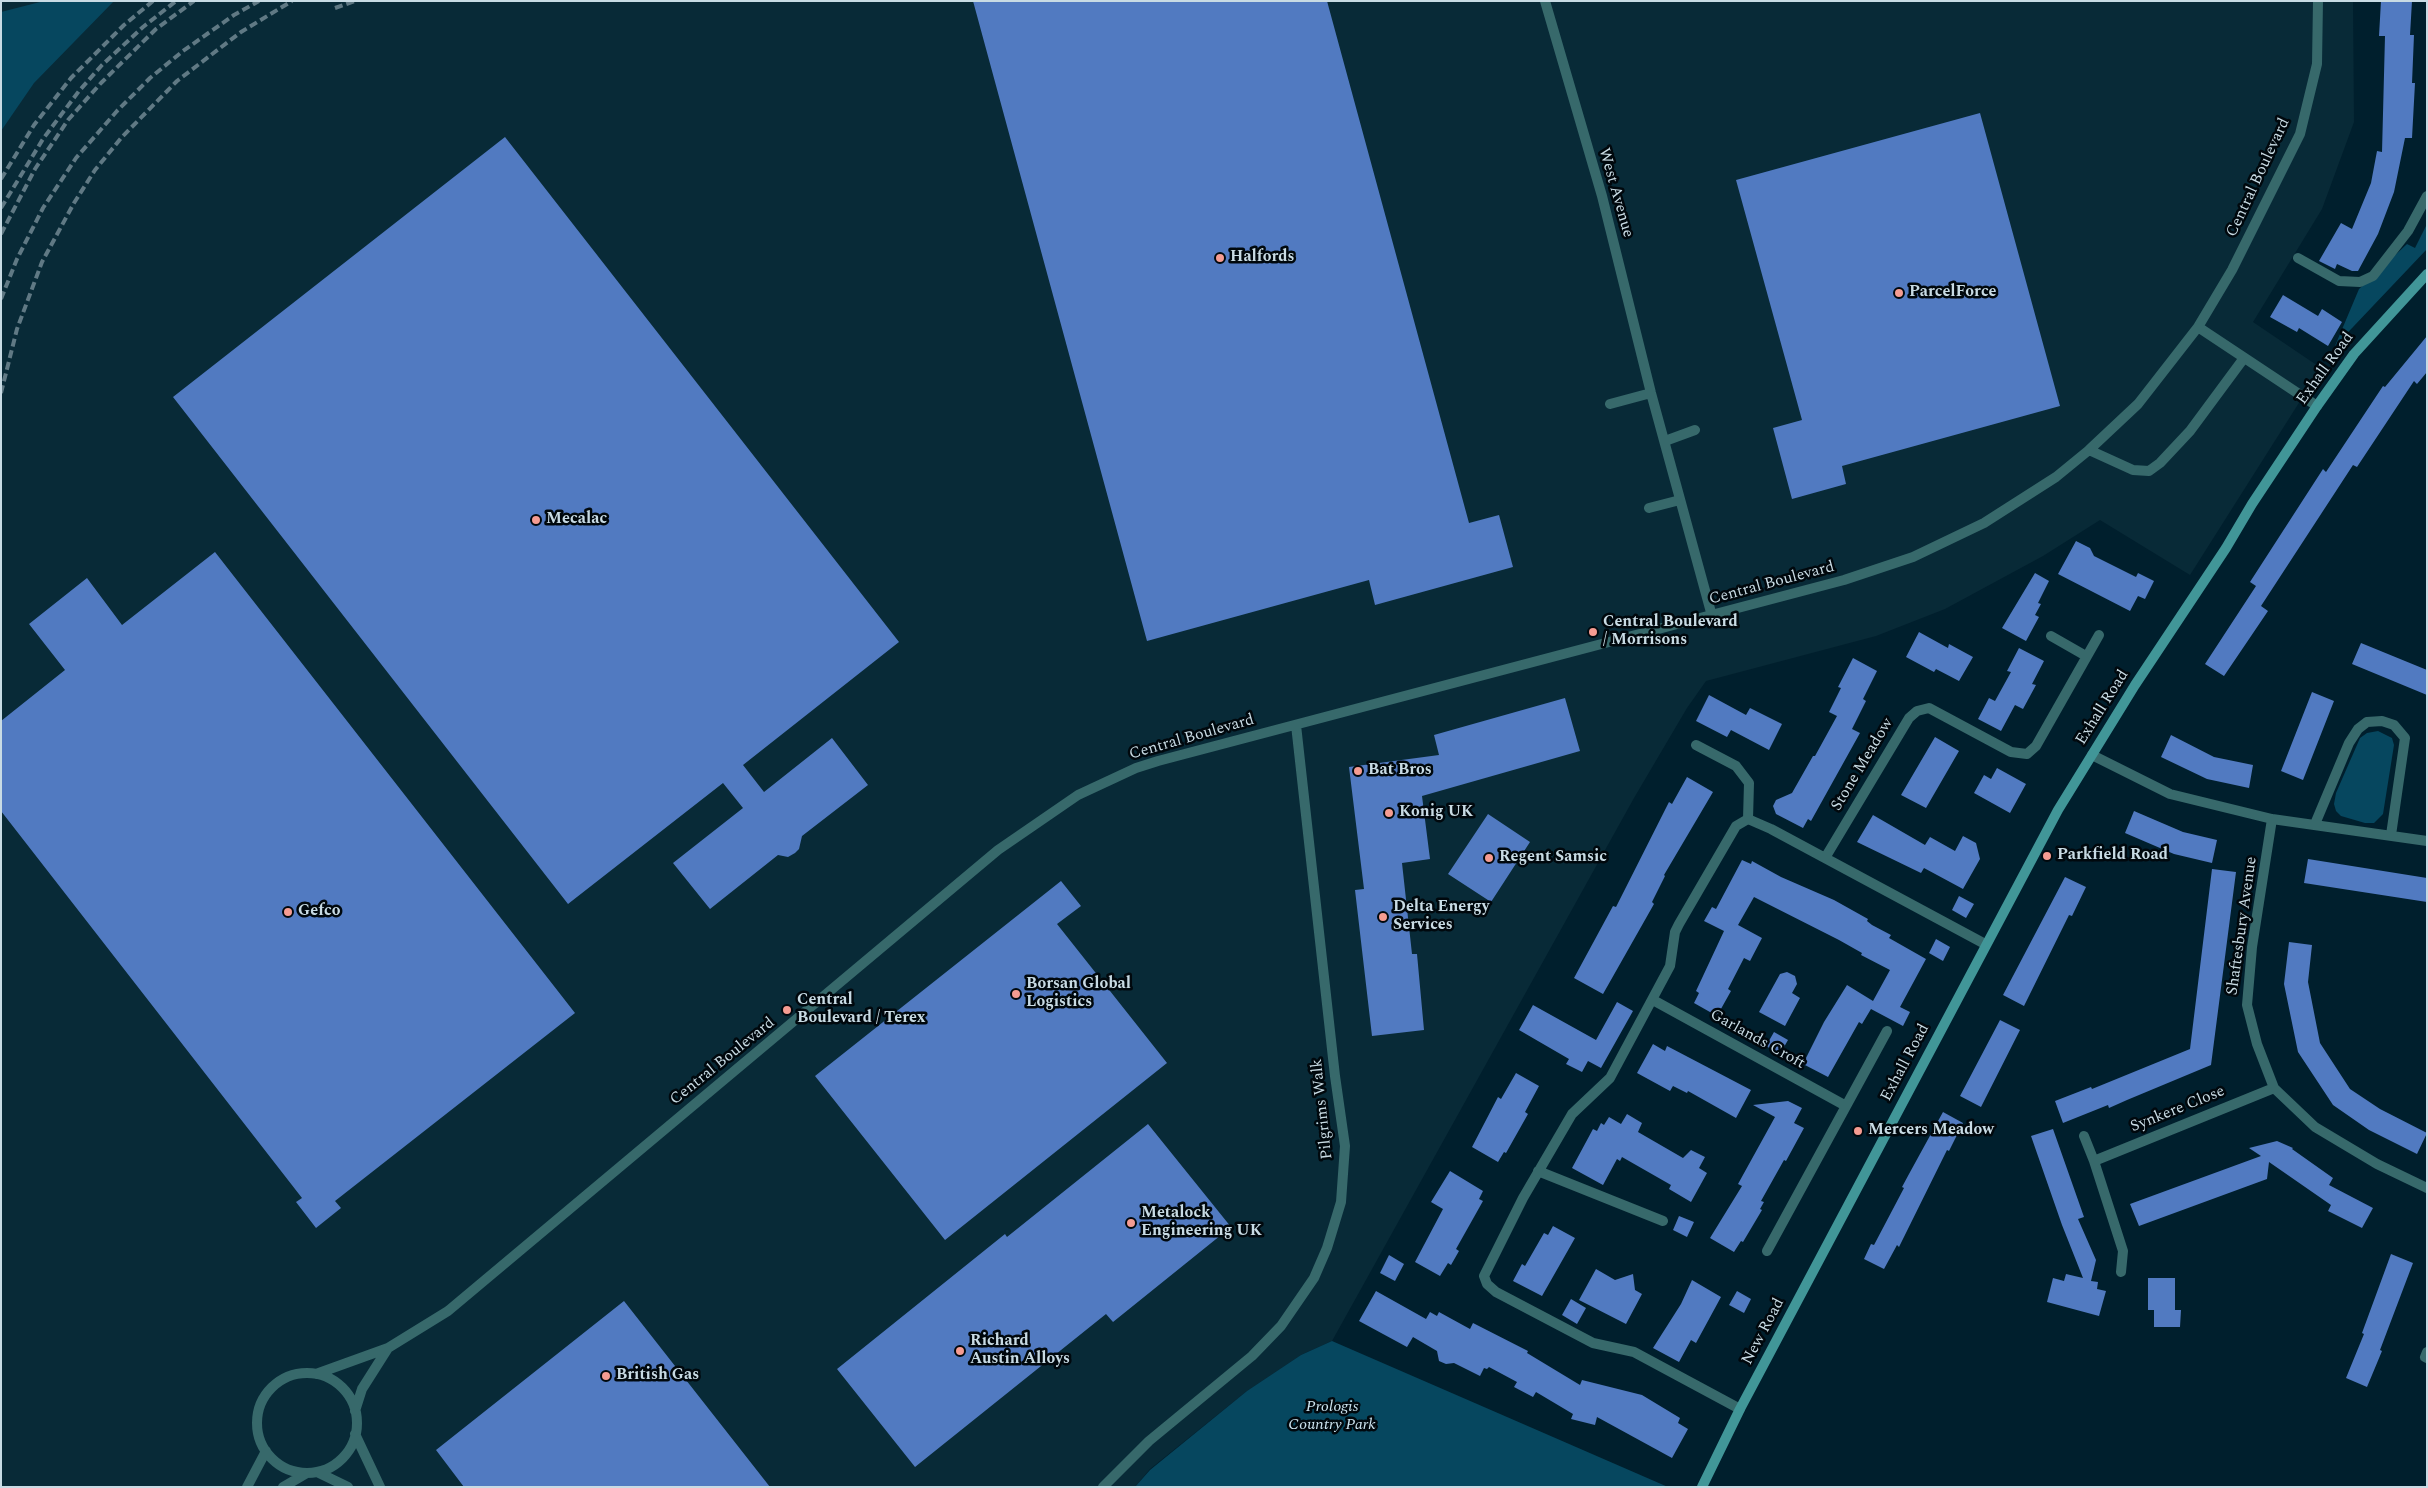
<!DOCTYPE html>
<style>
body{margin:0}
#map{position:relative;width:2428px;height:1488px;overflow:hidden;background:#001f2d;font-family:Spectral,serif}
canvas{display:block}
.frame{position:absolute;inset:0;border:2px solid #c8dbe4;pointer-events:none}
</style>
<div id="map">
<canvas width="2428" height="1488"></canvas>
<div class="frame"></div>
</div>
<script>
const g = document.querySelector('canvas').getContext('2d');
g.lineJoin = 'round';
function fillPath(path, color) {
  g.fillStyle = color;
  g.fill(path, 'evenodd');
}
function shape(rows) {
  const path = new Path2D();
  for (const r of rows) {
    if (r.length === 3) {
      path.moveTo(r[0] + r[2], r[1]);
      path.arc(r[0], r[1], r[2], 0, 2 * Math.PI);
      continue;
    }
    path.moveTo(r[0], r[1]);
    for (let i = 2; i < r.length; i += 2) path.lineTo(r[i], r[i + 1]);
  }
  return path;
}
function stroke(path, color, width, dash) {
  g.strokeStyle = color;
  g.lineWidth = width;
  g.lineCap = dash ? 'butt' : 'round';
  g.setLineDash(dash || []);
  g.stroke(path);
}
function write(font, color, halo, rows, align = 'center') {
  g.font = font + ' Spectral,serif';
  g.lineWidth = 5;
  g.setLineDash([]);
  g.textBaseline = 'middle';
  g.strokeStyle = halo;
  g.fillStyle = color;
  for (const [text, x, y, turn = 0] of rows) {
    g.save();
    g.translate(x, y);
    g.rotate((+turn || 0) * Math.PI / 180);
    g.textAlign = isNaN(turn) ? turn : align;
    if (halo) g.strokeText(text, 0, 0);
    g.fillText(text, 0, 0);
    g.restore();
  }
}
fillPath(shape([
 [1,1,2353,1,2354,122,2322,209,2253,322,2321,368,2190,575,2100,520,2043,556,1945,609,1876,636,1706,681,1687,708,1634,798,1332,1341,1301,1355,1247,1391,1150,1469,1135,1487,1,1487]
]), '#082a37');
fillPath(shape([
 [44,1,114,1,34,83,1,131,1,12],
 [2427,224,2427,249,2335,346,2359,289,2407,244,2415,248],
 [2378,731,2392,738,2394,745,2383,814,2374,823,2365,823,2341,816,2336,811,2334,804,2336,793,2360,738,2367,733],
 [1332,1341,1484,1407,1668,1487,1135,1487,1150,1470,1247,1391,1301,1355]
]), '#06475f');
fillPath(shape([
 [973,1,1327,1,1469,523,1499,515,1513,567,1375,605,1369,580,1147,641],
 [2381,1,2412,1,2410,35,2414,35,2412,83,2415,83,2412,138,2405,138,2394,192,2378,234,2358,271,2352,271,2337,264,2335,269,2319,261,2341,223,2352,229,2371,183,2377,151,2382,152,2385,36,2379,36],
 [1980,113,2060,406,1842,466,1846,484,1792,499,1773,428,1802,420,1736,180],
 [505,137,899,642,743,765,764,792,832,738,868,785,802,836,799,849,795,853,788,857,778,855,710,909,673,863,743,808,723,783,568,904,173,397],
 [2283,295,2318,316,2322,309,2342,322,2328,346,2299,328,2297,332,2270,317],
 [2427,336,2427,372,2417,384,2414,381,2357,467,2353,465,2261,606,2268,611,2224,676,2205,664,2256,586,2250,582,2323,469,2326,472,2383,386,2385,387],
 [2076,541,2090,548,2094,556,2136,577,2138,573,2154,581,2145,599,2138,596,2130,611,2058,574],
 [215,552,575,1013,335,1201,341,1208,316,1228,296,1202,302,1198,1,811,1,721,65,670,29,624,87,578,122,625],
 [2035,573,2049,581,2038,603,2041,604,2035,615,2039,617,2026,641,2002,628],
 [1919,632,1948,648,1949,644,1973,657,1959,681,1936,669,1934,672,1906,657],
 [2361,643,2427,670,2427,695,2352,664],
 [2019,648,2044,661,2032,684,2036,685,2023,709,2015,705,2001,731,1978,719,1989,698,1995,701,2011,672,2007,671],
 [1853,658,1877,671,1863,699,1866,701,1852,729,1860,733,1811,821,1808,819,1803,828,1776,814,1773,806,1776,800,1792,793,1813,756,1815,756,1837,716,1829,712,1841,688,1838,687],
 [2312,692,2334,701,2303,780,2281,771],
 [1709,695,1746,715,1750,708,1782,724,1769,750,1731,730,1727,737,1696,721],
 [1565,698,1580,751,1422,796,1430,859,1402,863,1412,954,1417,954,1424,1030,1372,1036,1355,890,1364,889,1349,767,1439,755,1434,735],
 [2171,735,2214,757,2253,765,2249,788,2207,779,2161,757],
 [1935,737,1959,751,1926,808,1901,795],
 [1997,768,2026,784,2010,813,1974,793,1984,775,1991,779],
 [1687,777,1713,792,1664,875,1665,876,1652,902,1654,904,1603,994,1574,978,1613,906,1616,907,1669,802,1672,804],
 [2134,811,2183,832,2217,840,2212,863,2174,854,2125,833],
 [1488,814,1530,842,1491,902,1448,874],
 [1873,815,1925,845,1930,837,1955,851,1963,836,1976,843,1980,859,1963,889,1924,868,1921,873,1857,842],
 [2308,859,2427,878,2427,902,2304,883],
 [1742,860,1751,864,1752,861,1781,877,1834,900,1868,919,1867,921,1872,925,1891,935,1889,938,1926,959,1900,1007,1910,1012,1903,1026,1871,1009,1862,1024,1859,1022,1828,1077,1803,1064,1824,1022,1847,985,1873,1001,1890,970,1861,955,1862,953,1839,940,1754,897,1738,925,1762,938,1750,961,1744,958,1728,989,1731,991,1717,1016,1694,1003,1699,993,1696,991,1724,931,1704,921,1712,907,1716,909],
 [2212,869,2236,872,2211,1065,2127,1100,2109,1108,2108,1105,2063,1123,2055,1101,2091,1087,2092,1089,2190,1049],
 [2065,877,2086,887,2072,916,2069,915,2024,1006,2003,995],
 [1061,881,1081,906,1057,924,1167,1063,945,1240,815,1076],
 [1959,896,1974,904,1966,918,1952,910],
 [1936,939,1950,947,1943,961,1929,953],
 [2289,942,2312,945,2308,982,2320,1043,2350,1089,2380,1109,2427,1133,2417,1154,2369,1130,2333,1105,2298,1052,2284,984],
 [1787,972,1795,976,1797,984,1792,993,1800,998,1785,1026,1759,1012,1780,974],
 [1617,1002,1633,1011,1601,1068,1588,1061,1582,1072,1566,1064,1569,1059,1519,1030,1533,1005,1596,1040],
 [2000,1020,2020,1030,1981,1107,1960,1096],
 [1774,1032,1788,1040,1780,1054,1766,1046],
 [1653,1044,1665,1051,1667,1046,1751,1090,1736,1118,1688,1091,1687,1093,1673,1086,1670,1091,1637,1073],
 [1516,1073,1539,1086,1525,1112,1528,1114,1506,1153,1504,1152,1498,1162,1472,1147,1498,1097,1501,1099],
 [1788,1101,1802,1108,1794,1123,1804,1128,1786,1161,1784,1160,1761,1201,1764,1202,1760,1209,1762,1210,1743,1242,1741,1241,1734,1252,1710,1238,1742,1186,1738,1184,1775,1117,1753,1105],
 [1943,1112,1963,1123,1949,1151,1947,1150,1899,1247,1897,1245,1884,1269,1864,1259,1871,1244,1874,1245,1904,1188,1902,1187,1909,1174],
 [1627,1114,1642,1123,1638,1132,1683,1158,1691,1150,1705,1157,1699,1168,1707,1173,1691,1202,1669,1189,1671,1185,1622,1157,1620,1161,1617,1159,1603,1185,1572,1168,1593,1129,1597,1131,1601,1123,1604,1125,1609,1117,1621,1124],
 [1148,1124,1231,1227,1113,1322,1106,1314,915,1467,837,1369,1005,1234,1007,1237],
 [2053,1129,2084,1217,2078,1219,2096,1260,2091,1281,2098,1282,2097,1289,2106,1291,2099,1316,2047,1302,2053,1278,2064,1281,2066,1274,2083,1278,2062,1225,2031,1136],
 [2277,1141,2293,1148,2292,1149,2333,1178,2329,1185,2373,1208,2362,1228,2328,1211,2331,1205,2269,1162,2267,1179,2139,1226,2130,1204,2261,1156,2249,1148],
 [1450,1171,1483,1191,1479,1199,1483,1201,1456,1249,1459,1251,1451,1265,1448,1263,1440,1276,1415,1262,1443,1209,1431,1202],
 [1679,1216,1694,1222,1687,1237,1673,1230],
 [1553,1226,1575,1238,1542,1296,1513,1281,1522,1264,1525,1266,1544,1233,1548,1235],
 [2391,1254,2413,1263,2380,1350,2382,1351,2367,1387,2346,1378,2364,1334,2362,1333],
 [1389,1255,1404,1264,1395,1281,1380,1273],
 [1596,1269,1615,1280,1633,1274,1635,1290,1642,1294,1626,1324,1579,1300],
 [2148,1278,2175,1278,2175,1310,2181,1310,2180,1327,2154,1327,2154,1310,2148,1310],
 [1692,1280,1721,1297,1696,1343,1691,1340,1679,1362,1653,1348,1681,1304],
 [1376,1291,1426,1319,1430,1312,1437,1316,1439,1312,1470,1329,1473,1323,1528,1351,1527,1353,1580,1385,1582,1380,1642,1395,1680,1418,1678,1423,1688,1429,1672,1458,1597,1417,1595,1425,1571,1419,1573,1414,1536,1392,1533,1397,1514,1387,1517,1382,1489,1367,1487,1369,1484,1368,1480,1376,1454,1363,1446,1364,1439,1361,1437,1351,1413,1337,1407,1347,1359,1321],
 [1737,1291,1751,1299,1744,1313,1729,1305],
 [1571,1299,1586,1308,1577,1324,1562,1315],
 [624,1301,770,1487,464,1487,436,1450]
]), '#517ac1');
stroke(shape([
 [1545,1,1602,196,1651,393,1712,616],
 [2298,258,2339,281,2360,282,2373,276,2408,231,2427,196],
 [2198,327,2317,406],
 [1610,404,1651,393],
 [1665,441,1695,430],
 [2089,450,2133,470,2149,471,2160,463,2190,431,2244,358],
 [1649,508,1680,500],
 [2051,636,2086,656],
 [1696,745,1736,766,1749,783,1748,819],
 [2092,755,2170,794,2272,819,2427,841],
 [1748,819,1771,829,1985,944],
 [2272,819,2252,947,2247,1005,2257,1044,2274,1088,2315,1127,2377,1164,2427,1188],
 [2315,824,2349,743,2358,729,2367,722,2382,721,2394,725,2405,738,2391,835],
 [1825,858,1909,718,1917,711,1929,708,2011,752,2027,754,2036,746,2099,635],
 [1653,1000,1846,1106],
 [2084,1136,2094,1161],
 [1538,1171,1663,1221],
 [1767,1251,1887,1031],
 [2121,1272,2123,1251,2094,1161,2274,1088],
 [2427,1352,2425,1357,2427,1358],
 [307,1423,50],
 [316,1374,388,1348,448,1311,998,850,1078,795,1136,768,1158,761,1844,580,1913,557,1984,523,2056,477,2089,450,2138,404,2198,327,2232,270,2300,134,2317,64,2318,1],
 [1740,1409,1634,1352,1593,1343,1496,1292,1487,1284,1484,1276,1523,1198,1572,1114,1610,1078,1670,966,1675,932,1679,924,1736,826,1748,819],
 [355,1411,362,1389,388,1348],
 [355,1434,380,1487],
 [317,1472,348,1487],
 [247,1487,266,1451],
 [283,1487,307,1473],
 [1103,1487,1149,1441,1252,1356,1281,1326,1314,1278,1327,1248,1341,1202,1345,1146,1335,1076,1296,725]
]), '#37696b', 10);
stroke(shape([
 [1702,1487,1740,1409,2058,810,2135,685,2226,548,2252,504,2317,406,2354,354,2427,274]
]), '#419698', 10);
stroke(shape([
 [335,8,355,1],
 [1,179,34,125,71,78,124,25,153,1],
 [1,208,43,139,79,91,102,65,143,27,176,1],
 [1,234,35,169,68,120,101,83,156,29,194,1],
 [1,299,17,259,43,208,76,158,117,111,150,78,183,51,234,15,259,1],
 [1,393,17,329,42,262,74,203,95,170,122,137,177,81,241,32,292,1]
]), '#607984', 4, [8, 4]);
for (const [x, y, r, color] of [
 [1220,258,5,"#f59c92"],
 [1899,293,5,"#f59c92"],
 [536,520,5,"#f59c92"],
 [1593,632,5,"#f59c92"],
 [1358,771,5,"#f59c92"],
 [1389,813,5,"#f59c92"],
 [2047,856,5,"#f59c92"],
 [1489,858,5,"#f59c92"],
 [288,912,5,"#f59c92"],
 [1383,917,5,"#f59c92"],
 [1016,994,5,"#f59c92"],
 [787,1010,5,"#f59c92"],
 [1858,1131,5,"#f59c92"],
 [1131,1223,5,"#f59c92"],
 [960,1351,5,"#f59c92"],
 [606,1376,5,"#f59c92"]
]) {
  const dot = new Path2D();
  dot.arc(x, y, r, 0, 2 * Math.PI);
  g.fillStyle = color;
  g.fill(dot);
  stroke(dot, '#00080d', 2);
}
write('16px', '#c8dbe4', '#00080d', [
 ["Central Boulevard",2259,178,-65],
 ["West Avenue",1615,193,74],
 ["Exhall Road",2326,369,-54],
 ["Central Boulevard",1772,584,-15],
 ["Exhall Road",2103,708,-58],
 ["Central Boulevard",1192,738,-16],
 ["Stone Meadow",1863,765,-59],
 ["Shaftesbury Avenue",2243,926,-82],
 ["Garlands Croft",1757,1040,29],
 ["Central Boulevard",723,1062,-39],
 ["Exhall Road",1906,1063,-62],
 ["Pilgrims Walk",1323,1109,-96],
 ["Synkere Close",2178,1110,-22],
 ["New Road",1764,1332,-62]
]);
write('bold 16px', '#c8dbe4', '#00080d', [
 ["Halfords",1230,258],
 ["ParcelForce",1909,293],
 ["Mecalac",546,520],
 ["Central Boulevard",1603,623],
 ["/ Morrisons",1603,641],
 ["Bat Bros",1368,771],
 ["Konig UK",1399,813],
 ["Parkfield Road",2057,856],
 ["Regent Samsic",1499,858],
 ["Delta Energy",1393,908],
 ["Services",1393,926],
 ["Gefco",298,912],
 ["Borsan Global",1026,985],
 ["Logistics",1026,1003],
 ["Central",797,1001],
 ["Boulevard / Terex",797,1019],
 ["Mercers Meadow",1868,1131],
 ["Metalock",1141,1214],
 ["Engineering UK",1141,1232],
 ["Richard",970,1342],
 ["Austin Alloys",970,1360],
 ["British Gas",616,1376]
], 'left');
write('italic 16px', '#cce4f0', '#00080d', [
 ["Prologis",1332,1408],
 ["Country Park",1332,1426]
]);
</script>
